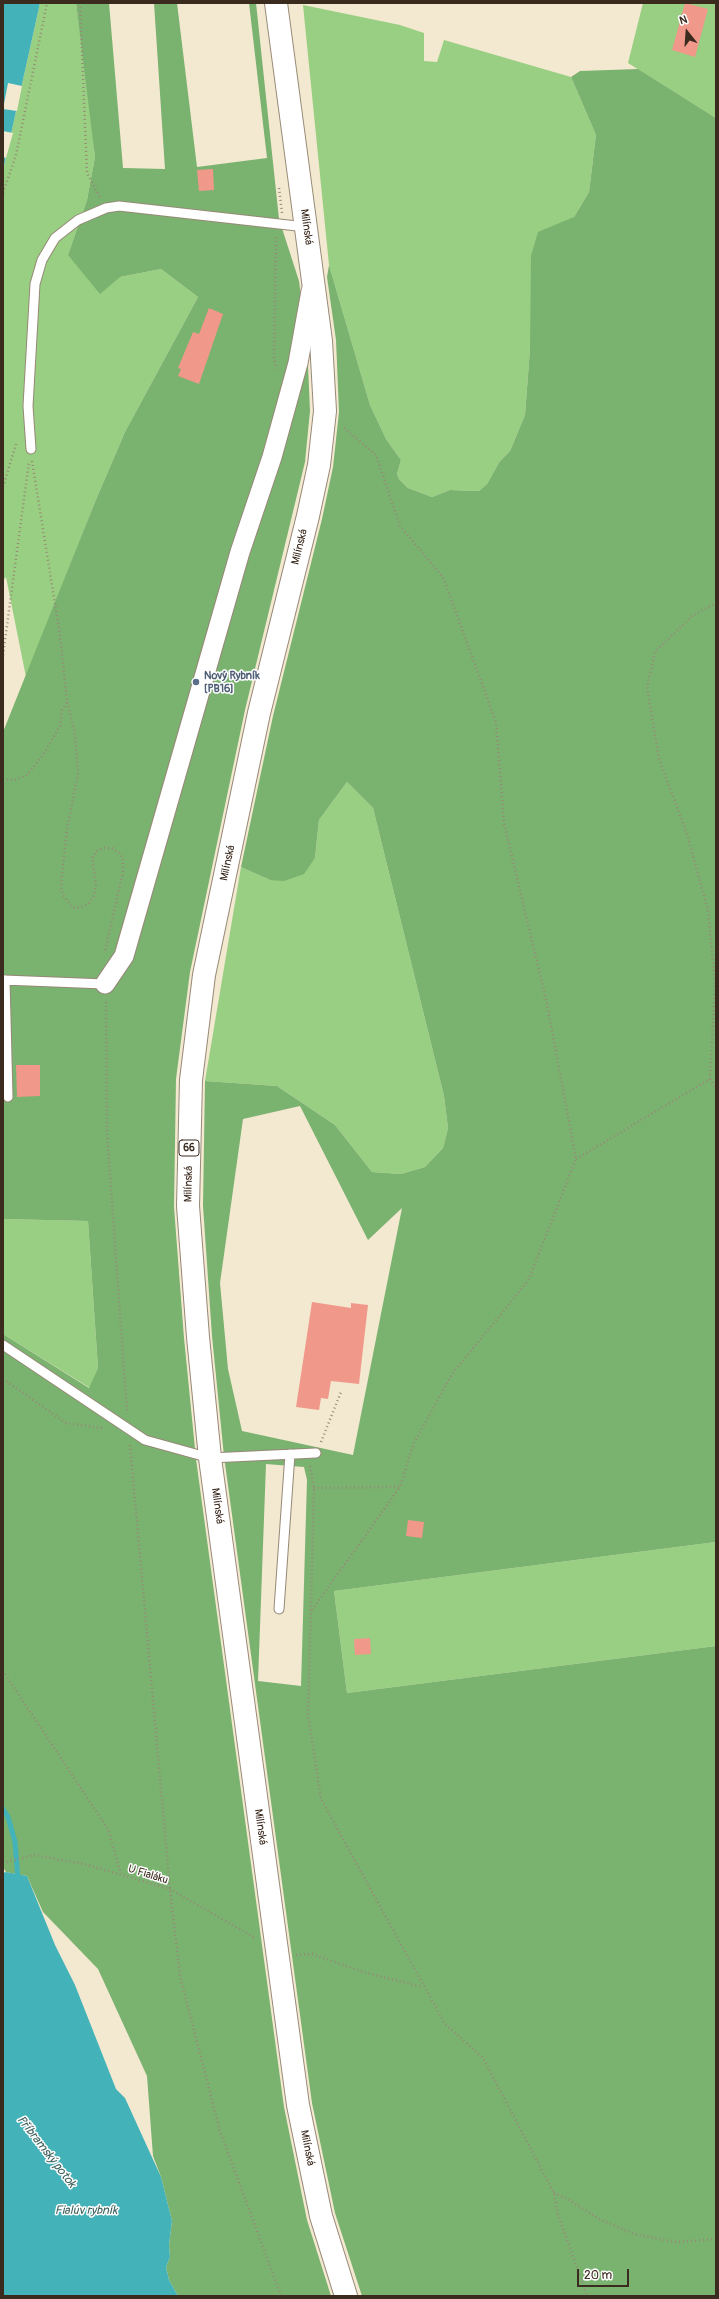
<!DOCTYPE html>
<meta charset="utf-8">
<style>
body{margin:0}
#map{position:relative;width:719px;height:2299px;overflow:hidden;background:#f3e8d0;font-family:Pangolin,sans-serif}
canvas{display:block}
.frame{position:absolute;inset:0;border:4px solid #3b2a1e;pointer-events:none}
.north{position:absolute;left:667px;top:12px;width:40px;height:40px;-webkit-text-stroke:3px #fff;paint-order:stroke;rotate:343deg;font-size:11px;font-weight:700;line-height:16px;text-align:center;color:#3b2a1e}
.north::after{content:'';display:block;margin:auto;width:14px;height:18px;background:#3b2a1e;clip-path:polygon(50% 0,100% 100%,50% 72%,0 100%)}
.scale{position:absolute;left:577px;top:2269px;width:52px;height:18px;box-sizing:border-box;border:2px solid #3b2a1e;border-top:0;padding-left:5px;font-size:12px;line-height:14px;white-space:nowrap;color:#3b2a1e;-webkit-text-stroke:3px #fff;paint-order:stroke}
</style>
<div id="map">
<canvas width="719" height="2299"></canvas>
<div class="frame"></div>
<div class="north">N</div>
<div class="scale">20 m</div>
</div>
<script>
const g = document.querySelector('canvas').getContext('2d');
g.lineJoin = 'round';
function fillPath(path, color) {
  g.fillStyle = color;
  g.fill(path, 'evenodd');
}
function shape(rows) {
  const path = new Path2D();
  for (const r of rows) {
    path.moveTo(r[0], r[1]);
    for (let i = 2; i < r.length; i += 2) path.lineTo(r[i], r[i + 1]);
  }
  return path;
}
function stroke(path, color, width, dash) {
  g.strokeStyle = color;
  g.lineWidth = width;
  g.lineCap = dash ? 'butt' : 'round';
  g.setLineDash(dash || []);
  g.stroke(path);
}
function write(font, color, halo, rows, align = 'center') {
  g.font = font + ' Pangolin,sans-serif';
  g.lineWidth = 3;
  g.setLineDash([]);
  g.textBaseline = 'middle';
  g.strokeStyle = halo;
  g.fillStyle = color;
  for (const [text, x, y, turn = 0] of rows) {
    g.save();
    g.translate(x, y);
    g.rotate((+turn || 0) * Math.PI / 180);
    g.textAlign = isNaN(turn) ? turn : align;
    if (halo) g.strokeText(text, 0, 0);
    g.fillText(text, 0, 0);
    g.restore();
  }
}
fillPath(shape([
 [40,3,76,3,90,107,95,157,87,200,68,255,120,277,161,269,198,297,125,432,95,502,26,677,6,577,3,581,3,170],
 [643,3,716,3,716,118,628,63],
 [303,5,400,25,424,33,424,61,437,62,444,40,571,77,596,135,589,192,574,217,530,349,525,415,510,451,500,461,487,484,479,491,450,490,432,497,408,488,399,479,397,474,401,460,386,439,370,405,329,265],
 [347,782,373,808,444,1096,448,1128,443,1148,425,1167,401,1174,372,1172,335,1125,277,1086,205,1081,241,867,270,880,315,858,319,820],
 [3,1219,88,1221,98,1368,90,1388,3,1334],
 [716,1542,716,1646,347,1693,334,1591]
]), '#98cf82');
fillPath(shape([
 [76,3,109,3,123,168,165,169,154,3,177,3,197,167,267,158,249,3,256,3,279,219,299,281,307,342,310,411,305,462,245,710,190,972,176,1079,174,1207,184,1338,196,1459,284,2107,307,2220,331,2296,178,2296,169,2280,166,2267,170,2257,169,2245,172,2221,161,2177,153,2156,147,2076,98,1969,43,1912,27,1876,6,1872,3,1867,3,1334,89,1388,98,1368,88,1221,3,1219,3,732,95,502,125,432,198,297,161,269,120,277,100,294,68,255,87,200,95,157],
 [638,69,716,118,716,1542,334,1591,347,1693,716,1646,716,2296,362,2296,335,2213,312,2103,224,1456,212,1336,203,1206,205,1081,277,1086,335,1125,372,1172,401,1174,425,1167,443,1148,448,1128,444,1096,373,808,347,782,319,820,315,858,304,874,284,881,270,880,241,867,273,716,322,519,333,467,339,412,336,340,327,277,329,265,370,405,386,439,401,460,397,474,399,479,408,488,432,497,450,490,479,491,487,484,500,461,510,451,525,415,530,349,531,256,538,232,574,217,589,192,596,135,571,77,580,71],
 [300,1106,368,1240,402,1208,353,1455,242,1431,228,1369,220,1283,243,1119],
 [266,1464,304,1467,307,1480,301,1686,258,1681]
]), '#7ab270');
fillPath(shape([
 [3,3,40,3,3,170],
 [6,1872,27,1876,55,1945,75,1985,116,2089,125,2098,161,2177,172,2221,169,2245,170,2257,166,2267,169,2280,178,2296,3,2296,3,1873]
]), '#43b3b9');
fillPath(shape([
 [8,83,22,86,17,111,3,109],
 [3,131,13,133,6,158,3,157]
]), '#f3e8d0');
stroke(shape([
 [3,1809,8,1817,15,1842,18,1880]
]), '#43b3b9', 5);
fillPath(shape([
 [685,3,708,9,695,57,672,50],
 [213,169,214,190,199,191,197,170],
 [209,308,223,314,199,384,178,376,181,369,178,368,193,332,199,334],
 [16,1065,40,1065,40,1096,17,1097],
 [312,1302,351,1308,351,1303,368,1305,359,1384,331,1381,328,1399,321,1398,319,1410,296,1407],
 [408,1520,424,1522,422,1538,406,1536],
 [370,1638,371,1654,355,1655,354,1639]
]), '#f0998b');
const lane = shape([
 [31,449,28,406,35,284,42,260,55,238,78,220,106,208,119,206,306,227],
 [3,980,105,984],
 [5,980,8,1097],
 [3,1345,145,1440,210,1458,316,1453],
 [279,1609,290,1454]
]);
const street = shape([
 [105,984,124,956,240,552,272,457,298,363,311,291]
]);
const primary = shape([
 [276,3,321,341,325,411,319,465,308,516,259,713,204,975,191,1080,188,1206,198,1337,210,1458,298,2105,321,2216,346,2296]
]);
stroke(lane, '#978977', 11);
stroke(street, '#978977', 21);
stroke(primary, '#978977', 24);
stroke(shape([
 [80,3,87,173,100,197],
 [279,188,282,213],
 [3,193,16,155,47,3],
 [276,237,274,359,277,369],
 [32,461,60,635,67,702,75,733,78,774,67,829,61,885,63,895,72,907,77,908,88,904,94,896,96,884,92,858,97,851,103,848,112,848,119,853,123,858,123,872,105,951],
 [3,487,16,444],
 [3,655,29,462],
 [3,779,14,780,27,775,43,755,60,726,62,710,67,703],
 [106,1002,107,1133,127,1412],
 [710,1079,716,1089],
 [576,1159,710,1079,715,983,708,910,687,834,659,759,647,687,655,652,692,616,716,603],
 [3,1379,66,1423,102,1428],
 [321,1442,341,1392],
 [130,1445,170,1889,180,1976,220,2131,281,2296],
 [310,1466,314,1488,308,1714,321,1799,445,2024,483,2058,554,2193,558,2214,587,2296],
 [314,1488,400,1487,413,1445,452,1374,528,1281,576,1159,547,1004,504,823,496,722,443,577,400,526,376,455,343,427],
 [312,1610,400,1487],
 [3,1671,108,1829,121,1874],
 [3,1863,34,1855,84,1864,170,1889,255,1938],
 [296,1955,312,1954,366,1973,423,1987],
 [554,2193,569,2200,601,2220,637,2235,676,2242,716,2239]
]), '#978977', 2.5, [1, 3]);
stroke(lane, '#fff', 9);
stroke(street, '#fff', 19);
stroke(primary, '#fff', 22);
for (const [x, y, r, color] of [
 [196,682,4,"#5c6f8a"]
]) {
  const dot = new Path2D();
  dot.arc(x, y, r, 0, 2 * Math.PI);
  g.fillStyle = color;
  g.fill(dot);
  stroke(dot, '#fff', 1.5);
}
for (const [x, y, w] of [
 [189,1148,20]
]) {
  const box = new Path2D();
  box.roundRect(x - w / 2, y - 8, w, 16, 3);
  g.fillStyle = '#fff';
  g.fill(box);
  stroke(box, '#3b2a1e', 1);
}
write('bold 10px', '#3b2a1e', null, [
 ["66",189,1148]
]);
write('11px', '#3b2a1e', '#fff', [
 ["Milínská",306,227,82],
 ["Milínská",300,547,-76],
 ["Milínská",228,863,-78],
 ["Milínská",189,1184,-89],
 ["Milínská",217,1506,82],
 ["Milínská",260,1827,82],
 ["U Fialáku",148,1875,17],
 ["Milínská",307,2148,79]
]);
write('bold 11px', '#4e5e75', '#fff', [
 ["Nový Rybník",204,676],
 ["[PB16]",204,689]
], 'left');
write('italic 12px', '#3e615c', '#fff', [
 ["Příbramský potok",46,2152,52],
 ["Fialúv rybník",86,2211]
]);
</script>
